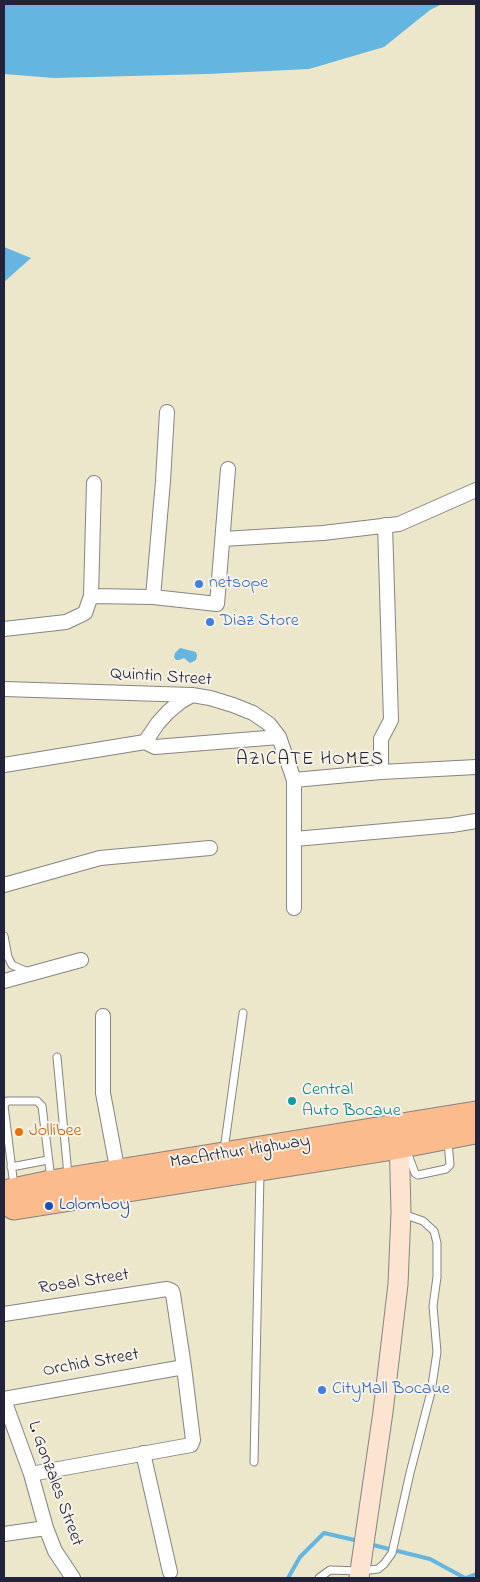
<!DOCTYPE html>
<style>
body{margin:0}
#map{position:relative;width:480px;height:1582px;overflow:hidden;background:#ece6ca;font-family:"Indie Flower",sans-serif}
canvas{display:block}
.frame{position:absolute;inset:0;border:5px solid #22223b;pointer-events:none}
</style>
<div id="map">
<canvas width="480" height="1582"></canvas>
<div class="frame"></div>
</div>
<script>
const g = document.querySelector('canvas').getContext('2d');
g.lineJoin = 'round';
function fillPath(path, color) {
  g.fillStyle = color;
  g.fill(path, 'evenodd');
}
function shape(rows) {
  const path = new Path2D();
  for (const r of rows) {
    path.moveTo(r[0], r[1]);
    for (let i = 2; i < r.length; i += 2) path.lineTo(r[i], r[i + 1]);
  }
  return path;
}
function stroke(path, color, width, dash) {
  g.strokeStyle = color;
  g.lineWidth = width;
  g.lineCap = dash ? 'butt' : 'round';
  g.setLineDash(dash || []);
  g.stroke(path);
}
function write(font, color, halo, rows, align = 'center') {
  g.font = font + ' "Indie Flower",sans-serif';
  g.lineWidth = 4;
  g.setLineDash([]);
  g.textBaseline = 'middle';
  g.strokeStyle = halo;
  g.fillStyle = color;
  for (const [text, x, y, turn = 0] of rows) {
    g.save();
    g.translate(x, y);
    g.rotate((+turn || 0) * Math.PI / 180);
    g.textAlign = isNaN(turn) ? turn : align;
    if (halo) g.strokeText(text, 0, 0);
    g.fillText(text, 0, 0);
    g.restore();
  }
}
fillPath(shape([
 [4,4,442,4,430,10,384,47,309,69,207,74,54,78,4,74],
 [4,247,31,258,4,282],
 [180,648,196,652,197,656,196,660,190,663,184,658,179,660,176,660,174,657,175,653]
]), '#64b5df');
stroke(shape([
 [369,1544,430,1559,465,1578],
 [288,1578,300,1557,324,1533,359,1541],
 [466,1578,476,1574]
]), '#64b5df', 4);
const lane = shape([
 [4,936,8,957,12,965,28,972],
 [57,1057,68,1175],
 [224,1150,243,1013],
 [407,1152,415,1173,418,1175,446,1169,450,1165,448,1142],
 [11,1167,48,1160],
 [14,1186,4,1106,7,1101,37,1101,42,1106,51,1179],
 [254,1462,260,1173],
 [319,1578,330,1570,360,1571,378,1569,384,1564,392,1553,410,1473,431,1392,437,1352,433,1306,437,1277,437,1243,434,1231,423,1221,403,1214]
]);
const street = shape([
 [223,539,323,533,399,524,476,490],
 [91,596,94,483],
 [153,597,163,481,167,412],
 [4,629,66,622,85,613,91,596,153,597,217,604,228,469],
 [4,689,192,695,210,698,233,705,253,713,269,724,279,737,294,780,294,908],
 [145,742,158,723,168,712,180,702,192,695],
 [4,765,145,742,155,747,279,737],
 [381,772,381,739,391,720,385,525],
 [294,780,381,772,476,767],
 [295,839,452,825,476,821],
 [4,885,100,858,210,848],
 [4,981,81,960],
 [103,1016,103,1093,118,1173],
 [4,1314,167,1289,172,1291,173,1294,184,1367,193,1440,191,1445,31,1474],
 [4,1399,184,1367],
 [4,1400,31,1474,46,1528,55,1551,73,1578],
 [143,1453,170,1572],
 [4,1534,46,1528]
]);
const secondary = shape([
 [359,1578,383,1412,398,1284,401,1213,399,1132]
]);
const highway = shape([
 [4,1193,51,1183,476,1114],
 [14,1207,387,1148,475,1131]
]);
stroke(lane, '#878482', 9);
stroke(street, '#878482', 16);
stroke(secondary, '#878482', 21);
stroke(highway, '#878482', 27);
stroke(lane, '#fff', 7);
stroke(street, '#fff', 14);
stroke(secondary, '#fde4d1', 19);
stroke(highway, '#fbbb8d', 25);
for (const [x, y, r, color] of [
 [199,584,5,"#3f7fe0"],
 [210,622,5,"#3f7fe0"],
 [292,1101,5,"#0f9aa8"],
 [19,1132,5,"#e8710a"],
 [49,1206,5,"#1a4fb4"],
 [322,1390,5,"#3f7fe0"]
]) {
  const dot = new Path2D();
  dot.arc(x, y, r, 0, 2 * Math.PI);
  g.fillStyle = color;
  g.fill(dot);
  stroke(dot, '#f7f3e8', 2);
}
write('18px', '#366cbe', '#f7f3e8', [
 ["netsope",209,584],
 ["Diaz Store",220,622],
 ["CityMall Bocaue",332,1390]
], 'left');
write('18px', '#22223b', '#f7f3e8', [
 ["Quintin Street",161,678,4],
 ["MacArthur Highway",240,1153,-9],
 ["Rosal Street",84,1283,-9],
 ["Orchid Street",91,1364,-10],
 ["L. Gonzales Street",54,1484,70]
]);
write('18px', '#0d838f', '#f7f3e8', [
 ["Central",302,1091],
 ["Auto Bocaue",302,1112]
], 'left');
write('18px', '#c56008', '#f7f3e8', [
 ["Jollibee",29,1132]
], 'left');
write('18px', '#164399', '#f7f3e8', [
 ["Lolomboy",59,1206]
], 'left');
g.letterSpacing = '1px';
write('19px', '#22223b', '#f7f3e8', [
 ["AZICATE HOMES",310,761]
]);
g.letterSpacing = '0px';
</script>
